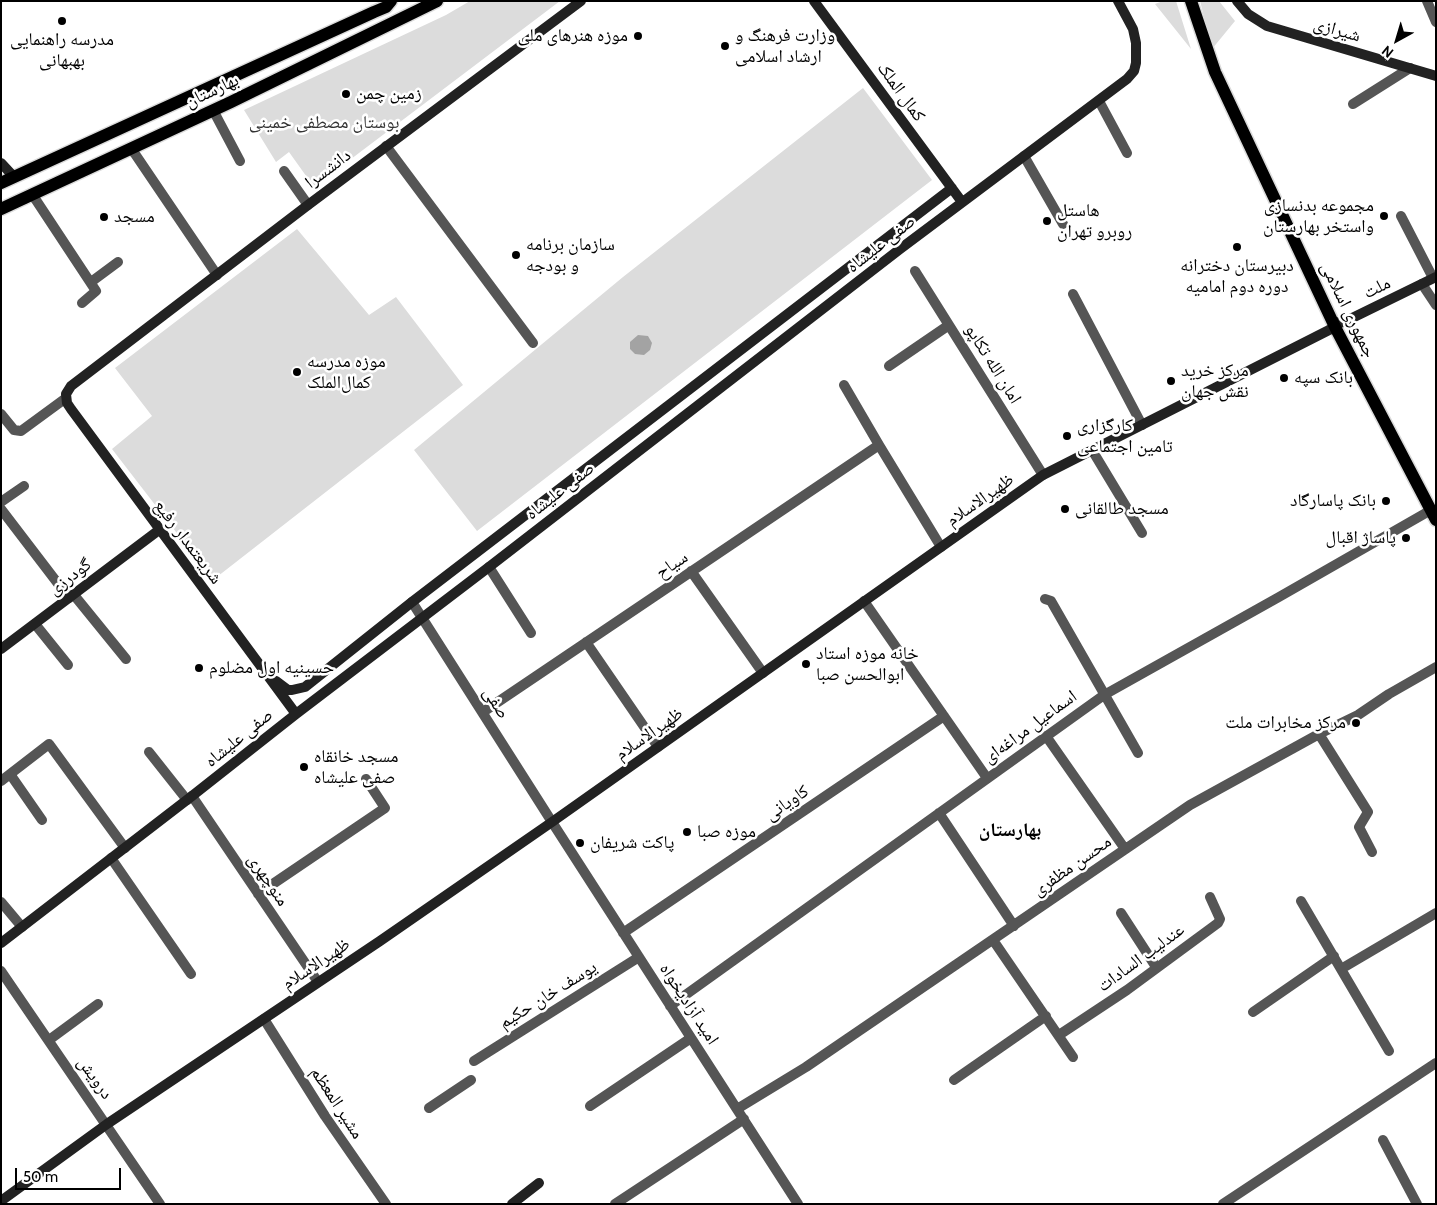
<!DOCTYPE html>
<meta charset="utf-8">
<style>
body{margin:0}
#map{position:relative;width:1437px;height:1205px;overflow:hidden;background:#fff;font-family:Cabin,sans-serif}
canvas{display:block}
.frame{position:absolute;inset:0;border:2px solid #000;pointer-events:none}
.north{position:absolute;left:1372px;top:15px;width:50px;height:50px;-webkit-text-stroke:4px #fff;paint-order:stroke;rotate:219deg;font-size:14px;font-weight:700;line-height:20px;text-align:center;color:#000}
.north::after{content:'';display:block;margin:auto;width:18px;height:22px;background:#000;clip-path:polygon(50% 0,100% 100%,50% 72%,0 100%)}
.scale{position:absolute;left:15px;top:1168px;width:106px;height:22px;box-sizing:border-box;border:2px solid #000;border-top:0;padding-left:6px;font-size:15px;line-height:18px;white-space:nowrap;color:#000;-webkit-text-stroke:4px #fff;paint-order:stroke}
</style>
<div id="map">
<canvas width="1437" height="1205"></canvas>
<div class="frame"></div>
<div class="north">N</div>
<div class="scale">50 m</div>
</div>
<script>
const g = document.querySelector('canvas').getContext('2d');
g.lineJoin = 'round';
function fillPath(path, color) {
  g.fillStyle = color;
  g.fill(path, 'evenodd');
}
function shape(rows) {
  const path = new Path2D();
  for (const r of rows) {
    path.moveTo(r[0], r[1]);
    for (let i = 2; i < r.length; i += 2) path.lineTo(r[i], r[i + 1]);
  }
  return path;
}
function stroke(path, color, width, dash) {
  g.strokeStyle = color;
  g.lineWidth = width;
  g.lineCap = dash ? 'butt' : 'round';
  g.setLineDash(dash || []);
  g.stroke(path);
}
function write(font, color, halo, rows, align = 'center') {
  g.font = font + ' Cabin,"Noto Naskh Arabic",sans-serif';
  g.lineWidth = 5;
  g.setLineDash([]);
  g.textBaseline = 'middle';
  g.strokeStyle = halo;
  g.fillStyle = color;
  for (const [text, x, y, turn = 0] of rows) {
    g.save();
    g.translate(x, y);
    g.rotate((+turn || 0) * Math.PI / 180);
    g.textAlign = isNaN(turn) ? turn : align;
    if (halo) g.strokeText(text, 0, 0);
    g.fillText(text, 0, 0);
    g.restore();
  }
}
fillPath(shape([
 [470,1,560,1,314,187,289,152,276,162,244,110,446,15],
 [1163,1,1176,1,1191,49,1155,4],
 [1200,1,1219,1,1235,21,1212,49],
 [863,88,932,180,477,531,414,450,623,277],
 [297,229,369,315,396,297,463,385,213,580,112,449,152,416,115,368]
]), '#dcdcdc');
fillPath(shape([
 [638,335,648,336,652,343,650,350,644,355,635,354,630,349,630,342]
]), '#a3a3a3');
const primary = shape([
 [1191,1,1215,72,1335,327,1436,520],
 [1,183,374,12,386,7,391,1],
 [1,209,231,102,437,1]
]);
stroke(primary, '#dbdbdb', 15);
stroke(shape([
 [1427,1,1436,22],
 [1099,101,1127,153],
 [1353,104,1410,68],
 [213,110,240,161],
 [386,146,533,343],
 [131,148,217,275],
 [1024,156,1063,224],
 [284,171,308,205],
 [32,194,96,291,82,303],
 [1401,216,1433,278],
 [915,271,1043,475],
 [91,282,118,262],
 [1422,284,1436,305],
 [1073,294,1142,425],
 [889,366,949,325],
 [844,385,879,445,941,547],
 [1,414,14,430,21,431,66,398],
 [1092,450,1142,533],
 [1,502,24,486],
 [1,509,69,598],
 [489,567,531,633],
 [691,571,763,673],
 [74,595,126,659],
 [1045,599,1051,601,1138,753],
 [864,601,987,778],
 [412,602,552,822,798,1204],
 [35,624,68,665],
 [586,642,658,747],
 [483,712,879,445],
 [1319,734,1368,812,1359,827,1372,852],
 [1046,736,1125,849],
 [149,752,187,800],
 [10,774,42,820],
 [1,781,49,744,125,848],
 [192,796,318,982],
 [939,813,1014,926],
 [111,858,191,974],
 [258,894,385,808,366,779],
 [1301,901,1389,1051],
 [1,902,22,927],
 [1121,913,1156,967],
 [623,933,944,716],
 [993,940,1073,1057],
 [1341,969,1436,913],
 [1,971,160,1204],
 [670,1006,1104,695,1279,597,1431,510],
 [1253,1012,1334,956],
 [264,1019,325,1116,386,1204],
 [1059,1035,1127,990,1218,923,1220,919,1210,897],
 [49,1040,98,1004],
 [474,1061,639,957],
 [954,1080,1046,1016],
 [590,1106,691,1038],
 [429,1108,471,1080],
 [737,1109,806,1067,1190,805,1319,734,1358,715,1389,694,1436,667],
 [1383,1140,1417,1204],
 [615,1204,744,1119],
 [1223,1204,1436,1063]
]), '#555', 10);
stroke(shape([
 [814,1,962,202],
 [1237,1,1248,14,1267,26,1436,76],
 [1,163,14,177],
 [1332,321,1340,323,1346,321,1436,277],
 [1,649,159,530],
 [276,681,288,690,292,690,305,687,412,602,952,188],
 [296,714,71,409,67,403,66,394,71,386,308,205,581,1],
 [1,943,192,796,296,714,489,567,900,249,1127,79,1134,71,1136,63,1136,43,1133,29,1118,1],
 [1,1201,107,1124,380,941,552,822,1043,475,1335,327],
 [512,1204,539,1183]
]), '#222', 10);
stroke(primary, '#000', 12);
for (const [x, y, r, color] of [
 [62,21,5,"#000"],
 [638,36,5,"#000"],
 [725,46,5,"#000"],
 [346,94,5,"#000"],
 [1384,216,5,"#000"],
 [104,217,5,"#000"],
 [1047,221,5,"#000"],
 [1237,247,5,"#000"],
 [516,255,5,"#000"],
 [297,372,5,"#000"],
 [1284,378,5,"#000"],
 [1171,381,5,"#000"],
 [1067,436,5,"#000"],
 [1386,501,5,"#000"],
 [1065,509,5,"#000"],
 [1406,538,5,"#000"],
 [806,664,5,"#000"],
 [199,668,5,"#000"],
 [1356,723,5,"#000"],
 [304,767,5,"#000"],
 [687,832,5,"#000"],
 [580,843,5,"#000"]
]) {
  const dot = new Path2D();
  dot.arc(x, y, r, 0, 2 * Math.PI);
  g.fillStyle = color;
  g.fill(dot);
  stroke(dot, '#fff', 2);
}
write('18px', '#000', '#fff', [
 ["شیرازی",1337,30,16],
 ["بهارستان",212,91,-25],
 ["کمال الملک",901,92,54],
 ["دانشسرا",328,169,-37],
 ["صفی علیشاه",881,244,-38],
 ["ملت",1377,288,-26],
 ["جمهوری اسلامی",1348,310,64],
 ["امان الله تکاپو",993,364,58],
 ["صفی علیشاه",560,491,-38],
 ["ظهیرالاسلام",980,500,-35],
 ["شریعتمدار رفیع",188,542,53],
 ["سیاح",672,565,-34],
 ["گودرزی",70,577,-37],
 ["صفی",496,703,58],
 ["اسماعیل مراغه‌ای",1030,727,-36],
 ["ظهیرالاسلام",649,734,-35],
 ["صفی علیشاه",239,738,-39],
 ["کاویانی",787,803,-34],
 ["محسن مظفری",1072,866,-35],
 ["منوچهری",268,880,56],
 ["عندلیب السادات",1141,958,-36],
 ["ظهیرالاسلام",316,964,-34],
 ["یوسف خان حکیم",548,995,-32],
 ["امید آزادیخواه",689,1004,57],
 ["درویش",95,1078,55],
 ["مشیر المعظم",337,1103,57]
]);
write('18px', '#000', '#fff', [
 ["موزه هنرهای ملی",628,36,"right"],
 ["وزارت فرهنگ و",735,36],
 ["ارشاد اسلامی",735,57],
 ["مدرسه راهنمایی",62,40,"center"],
 ["بهبهانی",62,61,"center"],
 ["زمین چمن",356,94],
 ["مجموعه بدنسازی",1374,206,"right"],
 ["واستخر بهارستان",1374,227,"right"],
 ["هاستل",1057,211],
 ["روبرو تهران",1057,232],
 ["مسجد",114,217],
 ["سازمان برنامه",526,245],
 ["و بودجه",526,266],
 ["دبیرستان دخترانه",1237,266,"center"],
 ["دوره دوم امامیه",1237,287,"center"],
 ["موزه مدرسه",307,362],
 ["کمال‌الملک",307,383],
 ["مرکز خرید",1181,371],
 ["نقش جهان",1181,392],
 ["بانک سپه",1294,378],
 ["کارگزاری",1077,426],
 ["تامین اجتماعی",1077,447],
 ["بانک پاسارگاد",1376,501,"right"],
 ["مسجد طالقانی",1075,509],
 ["پاساژ اقبال",1396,538,"right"],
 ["خانه موزه استاد",816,654],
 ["ابوالحسن صبا",816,675],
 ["حسینیه اول مضلوم",209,668],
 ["مرکز مخابرات ملت",1346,723,"right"],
 ["مسجد خانقاه",314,757],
 ["صفی علیشاه",314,778],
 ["موزه صبا",697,832],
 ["پاکت شریفان",590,843]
], 'left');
write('18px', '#333', '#fff', [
 ["بوستان مصطفی خمینی",324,123]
]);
write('bold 19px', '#000', '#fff', [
 ["بهارستان",1010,830]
]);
</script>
